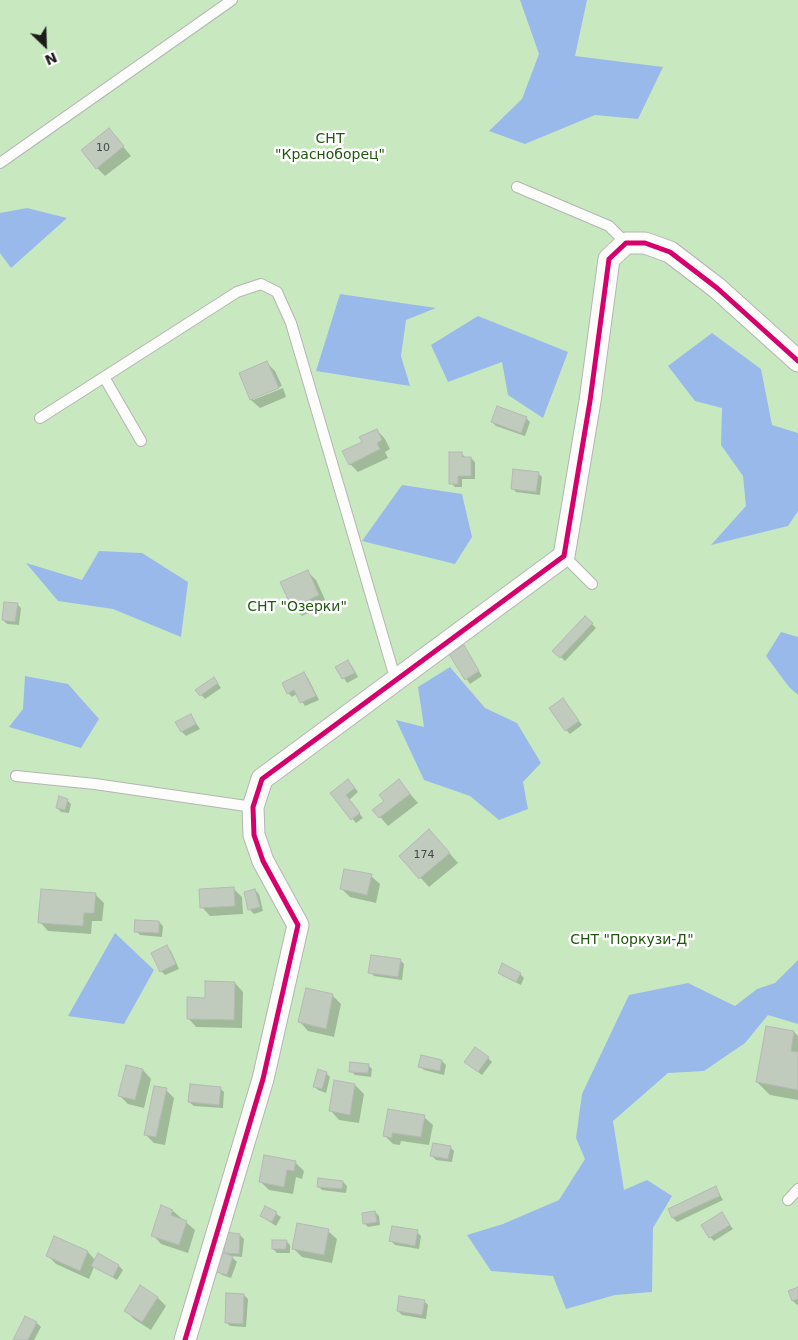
<!DOCTYPE html>
<meta charset="utf-8">
<style>
body{margin:0}
#map{position:relative;width:798px;height:1340px;overflow:hidden;background:#e8e9e7;font-family:"DejaVu Sans",sans-serif}
canvas{display:block}
.north{position:absolute;left:20px;top:20px;width:50px;height:50px;-webkit-text-stroke:4px #fff;paint-order:stroke;rotate:156deg;font-size:14px;font-weight:700;line-height:20px;text-align:center;color:#1c1d1b}
.north::after{content:'';display:block;margin:auto;width:18px;height:22px;background:#1c1d1b;clip-path:polygon(50% 0,100% 100%,50% 72%,0 100%)}
</style>
<div id="map">
<canvas width="798" height="1340"></canvas>
<div class="north">N</div>
</div>
<script>
const g = document.querySelector('canvas').getContext('2d');
g.lineJoin = 'round';
function fillPath(path, color) {
  g.fillStyle = color;
  g.fill(path, 'evenodd');
}
function shape(rows) {
  const path = new Path2D();
  for (const r of rows) {
    path.moveTo(r[0], r[1]);
    for (let i = 2; i < r.length; i += 2) path.lineTo(r[i], r[i + 1]);
  }
  return path;
}
function stroke(path, color, width, dash) {
  g.strokeStyle = color;
  g.lineWidth = width;
  g.lineCap = dash ? 'butt' : 'round';
  g.setLineDash(dash || []);
  g.stroke(path);
}
function write(font, color, halo, rows, align = 'center') {
  g.font = font + ' "DejaVu Sans",sans-serif';
  g.lineWidth = 5;
  g.setLineDash([]);
  g.textBaseline = 'middle';
  g.strokeStyle = halo;
  g.fillStyle = color;
  for (const [text, x, y, turn = 0] of rows) {
    g.save();
    g.translate(x, y);
    g.rotate((+turn || 0) * Math.PI / 180);
    g.textAlign = isNaN(turn) ? turn : align;
    if (halo) g.strokeText(text, 0, 0);
    g.fillText(text, 0, 0);
    g.restore();
  }
}
fillPath(shape([
 [0,0,798,0,798,1340,0,1340]
]), '#c8e9c0');
fillPath(shape([
 [520,0,587,0,575,56,663,67,638,119,595,115,525,144,489,131,522,99,539,54],
 [27,208,67,218,11,268,0,253,0,213],
 [340,294,436,308,406,320,401,356,410,386,316,371],
 [478,316,568,352,543,418,508,395,502,362,448,382,431,345],
 [712,333,761,369,772,425,798,433,798,511,788,526,711,545,746,506,743,476,721,445,722,408,695,401,668,366],
 [402,485,462,494,472,537,455,564,362,541],
 [99,551,142,553,188,582,181,637,113,609,58,601,26,563,82,580],
 [781,632,798,637,798,695,789,687,766,656],
 [450,667,485,708,517,723,541,763,523,782,528,809,499,820,470,796,424,780,396,720,424,727,418,687],
 [25,676,68,684,99,719,81,748,9,727,23,709],
 [115,933,154,970,124,1024,68,1016],
 [798,960,798,1024,768,1015,745,1043,704,1071,668,1073,613,1121,624,1190,647,1180,672,1196,653,1228,652,1292,615,1295,566,1309,553,1276,491,1271,467,1235,503,1224,559,1200,585,1159,576,1138,582,1094,629,995,688,983,735,1006,757,989,775,983]
]), '#9ab9eb');
fillPath(shape([
 [109,130,131,156,105,176,97,168],
 [267,363,275,371,282,386,253,398,253,400,283,388,286,397,260,408,251,400,240,374],
 [526,418,530,422,525,436,496,426,492,422],
 [377,430,385,439,390,449,385,452,388,458,358,472,350,464,363,443],
 [461,453,466,458,471,458,475,462,475,479,462,479,462,487,455,487,451,483],
 [538,473,542,477,540,495,516,492,512,488],
 [307,571,316,580,327,604,302,616,293,607],
 [17,604,21,608,19,625,7,624,3,620],
 [585,617,596,628,565,661,554,650],
 [463,647,482,676,470,684,450,654],
 [348,662,352,666,358,677,347,683,337,667],
 [304,674,308,678,319,700,305,706,297,694,292,697,288,693],
 [214,678,221,688,205,699,197,690],
 [563,700,582,725,570,734,566,730],
 [191,716,200,729,186,736,182,732],
 [399,781,418,803,388,826,374,810,385,801],
 [352,784,358,792,349,800,363,818,356,823,331,793],
 [67,800,71,804,69,813,61,812,57,808],
 [438,840,458,863,429,887,401,856],
 [371,876,380,884,376,903,350,897,341,888],
 [233,888,242,897,243,914,210,916,202,907],
 [255,890,259,894,263,911,254,914,250,910,245,893],
 [95,894,104,903,102,921,92,921,91,934,48,931,40,922],
 [159,922,163,926,162,937,140,935,136,931],
 [167,947,171,951,179,969,165,975,161,971],
 [400,960,404,964,402,980,374,976,370,972],
 [503,965,520,974,524,978,521,985,503,976,499,972],
 [235,983,243,992,242,1028,196,1027,188,1018],
 [307,990,333,996,341,1004,334,1037,308,1031,300,1022],
 [767,1027,794,1032,798,1036,798,1100,770,1095,757,1082],
 [488,1058,492,1062,482,1075,470,1066],
 [442,1061,446,1065,444,1075,424,1070,419,1066],
 [368,1065,372,1069,371,1077,355,1075,351,1071],
 [143,1070,151,1079,144,1108,128,1104,119,1095],
 [326,1073,330,1077,326,1093,318,1090,314,1086],
 [336,1082,355,1085,364,1094,359,1123,339,1120,331,1111],
 [220,1088,224,1092,223,1108,194,1106,189,1102],
 [166,1090,174,1098,165,1145,154,1143,145,1134],
 [424,1117,433,1125,429,1145,401,1141,400,1145,393,1144,385,1136],
 [450,1147,454,1151,452,1162,436,1160,432,1156],
 [295,1162,304,1171,302,1179,296,1177,293,1194,269,1190,260,1181],
 [343,1182,347,1186,346,1193,322,1190,318,1186],
 [716,1188,723,1200,677,1222,673,1218,670,1210],
 [266,1207,281,1217,276,1226,261,1216],
 [173,1211,195,1230,188,1253,161,1244,153,1235],
 [375,1212,379,1216,380,1225,368,1227,364,1223],
 [722,1214,733,1229,714,1241,710,1237],
 [328,1231,337,1239,332,1263,302,1257,293,1248],
 [417,1232,421,1236,419,1249,395,1245,391,1241],
 [240,1235,244,1239,242,1257,231,1256,237,1262,231,1278,222,1275,218,1271,230,1257,225,1252],
 [55,1238,88,1252,95,1260,98,1255,119,1266,123,1270,117,1280,94,1267,89,1279,56,1264,48,1256],
 [286,1241,290,1245,290,1253,277,1253,273,1249],
 [140,1287,158,1298,166,1306,151,1330,134,1319,125,1310],
 [798,1288,798,1304,797,1305,793,1301],
 [244,1295,248,1299,246,1327,230,1326,226,1322],
 [424,1301,428,1305,426,1319,402,1315,398,1311],
 [25,1317,37,1323,41,1327,34,1340,14,1340]
]), '#0003');
const building = shape([
 [109,128,124,146,96,169,81,150,109,128],
 [267,361,279,388,250,400,239,373,267,361],
 [497,406,527,417,521,433,491,422,497,406],
 [377,429,382,440,377,443,380,449,349,465,342,451,362,442,359,437,377,429],
 [449,452,462,452,462,457,471,457,471,476,458,476,458,484,449,484,449,452],
 [513,469,539,472,536,492,511,489,513,469],
 [308,570,319,595,292,608,280,582,308,570],
 [4,602,18,603,15,622,2,620,4,602],
 [585,616,593,623,560,658,552,651,585,616],
 [464,645,479,671,465,680,449,654,464,645],
 [348,660,355,673,342,679,335,667,348,660],
 [304,672,316,696,300,703,294,690,287,694,282,683,304,672],
 [214,677,218,683,200,696,195,690,214,677],
 [563,698,579,721,565,731,549,708,563,698],
 [191,714,196,724,181,732,175,722,191,714],
 [348,779,355,788,346,795,360,813,351,820,330,793,348,779],
 [399,779,410,794,379,818,372,810,384,801,379,795,399,779],
 [59,796,68,799,65,810,56,808,59,796],
 [429,829,450,853,419,879,399,856,429,829],
 [344,869,372,874,367,895,340,889,344,869],
 [234,887,235,906,200,908,199,889,234,887],
 [41,889,96,893,94,913,84,913,83,926,38,923,41,889],
 [255,889,260,907,248,910,244,892,255,889],
 [135,920,159,921,159,933,134,932,135,920],
 [167,945,176,964,160,972,151,953,167,945],
 [371,955,401,959,398,977,368,973,371,955],
 [502,963,521,973,516,982,498,973,502,963],
 [205,981,235,982,234,1020,187,1019,187,997,205,998,205,981],
 [306,988,333,994,326,1029,298,1022,306,988],
 [766,1026,794,1031,791,1051,798,1052,798,1090,756,1082,766,1026],
 [475,1047,489,1057,478,1072,464,1062,475,1047],
 [421,1055,442,1060,440,1071,418,1067,421,1055],
 [350,1062,369,1064,368,1073,349,1072,350,1062],
 [126,1065,143,1069,135,1100,118,1096,126,1065],
 [318,1069,327,1072,322,1089,313,1087,318,1069],
 [334,1080,355,1084,350,1115,329,1111,334,1080],
 [190,1084,221,1087,219,1105,188,1102,190,1084],
 [154,1086,167,1088,156,1137,144,1135,154,1086],
 [388,1109,425,1115,421,1137,392,1133,392,1138,383,1136,388,1109],
 [433,1143,451,1146,448,1159,430,1156,433,1143],
 [264,1155,296,1161,294,1171,287,1170,284,1187,259,1182,264,1155],
 [318,1178,343,1181,342,1189,317,1187,318,1178],
 [716,1186,720,1196,672,1218,668,1209,716,1186],
 [161,1205,173,1210,171,1215,187,1221,179,1245,151,1236,161,1205],
 [265,1206,277,1212,272,1222,260,1216,265,1206],
 [375,1211,377,1222,363,1224,362,1213,375,1211],
 [722,1212,730,1225,709,1238,701,1225,722,1212],
 [297,1223,329,1229,324,1255,292,1249,297,1223],
 [392,1226,418,1230,415,1246,389,1241,392,1226],
 [226,1232,240,1234,239,1254,224,1253,226,1232],
 [54,1236,88,1251,80,1271,46,1256,54,1236],
 [272,1240,287,1240,286,1249,272,1249,272,1240],
 [98,1253,119,1265,113,1277,91,1266,98,1253],
 [223,1253,233,1256,227,1275,216,1272,223,1253],
 [140,1285,158,1297,142,1322,124,1311,140,1285],
 [798,1287,798,1299,792,1301,788,1291,798,1287],
 [226,1293,244,1294,243,1324,225,1323,226,1293],
 [399,1296,425,1300,422,1315,397,1311,399,1296],
 [25,1316,37,1322,28,1340,13,1340,25,1316]
]);
fillPath(building, '#c0cbbd');
stroke(building, '#b7b8b7', 1);
const lane = shape([
 [0,163,232,0],
 [517,187,609,226,626,243],
 [104,377,141,441],
 [40,418,237,292,261,284,277,292,291,323,396,681],
 [564,556,592,584],
 [16,776,95,784,253,807],
 [788,1200,798,1189]
]);
const street = shape([
 [185,1340,263,1079,298,925,263,861,254,835,253,807,262,779,564,556,590,401,609,259,626,243,645,243,670,252,717,288,798,361]
]);
stroke(lane, '#b4b5b3', 12);
stroke(street, '#b4b5b3', 23);
stroke(lane, '#fcfcfb', 10);
stroke(street, '#fcfcfb', 21);
stroke(shape([
 [185,1340,263,1079,298,925,263,861,254,835,253,807,262,779,564,556,590,401,609,259,626,243,645,243,670,252,717,288,798,361]
]), '#d6006c', 5);
write('11px', '#454844', null, [
 ["10",103,148],
 ["174",424,855]
]);
write('14px', '#1f570d', '#fff', [
 ["СНТ",330,139],
 ["\"Красноборец\"",330,155],
 ["СНТ \"Озерки\"",297,607],
 ["СНТ \"Поркузи-Д\"",632,940]
]);
</script>
